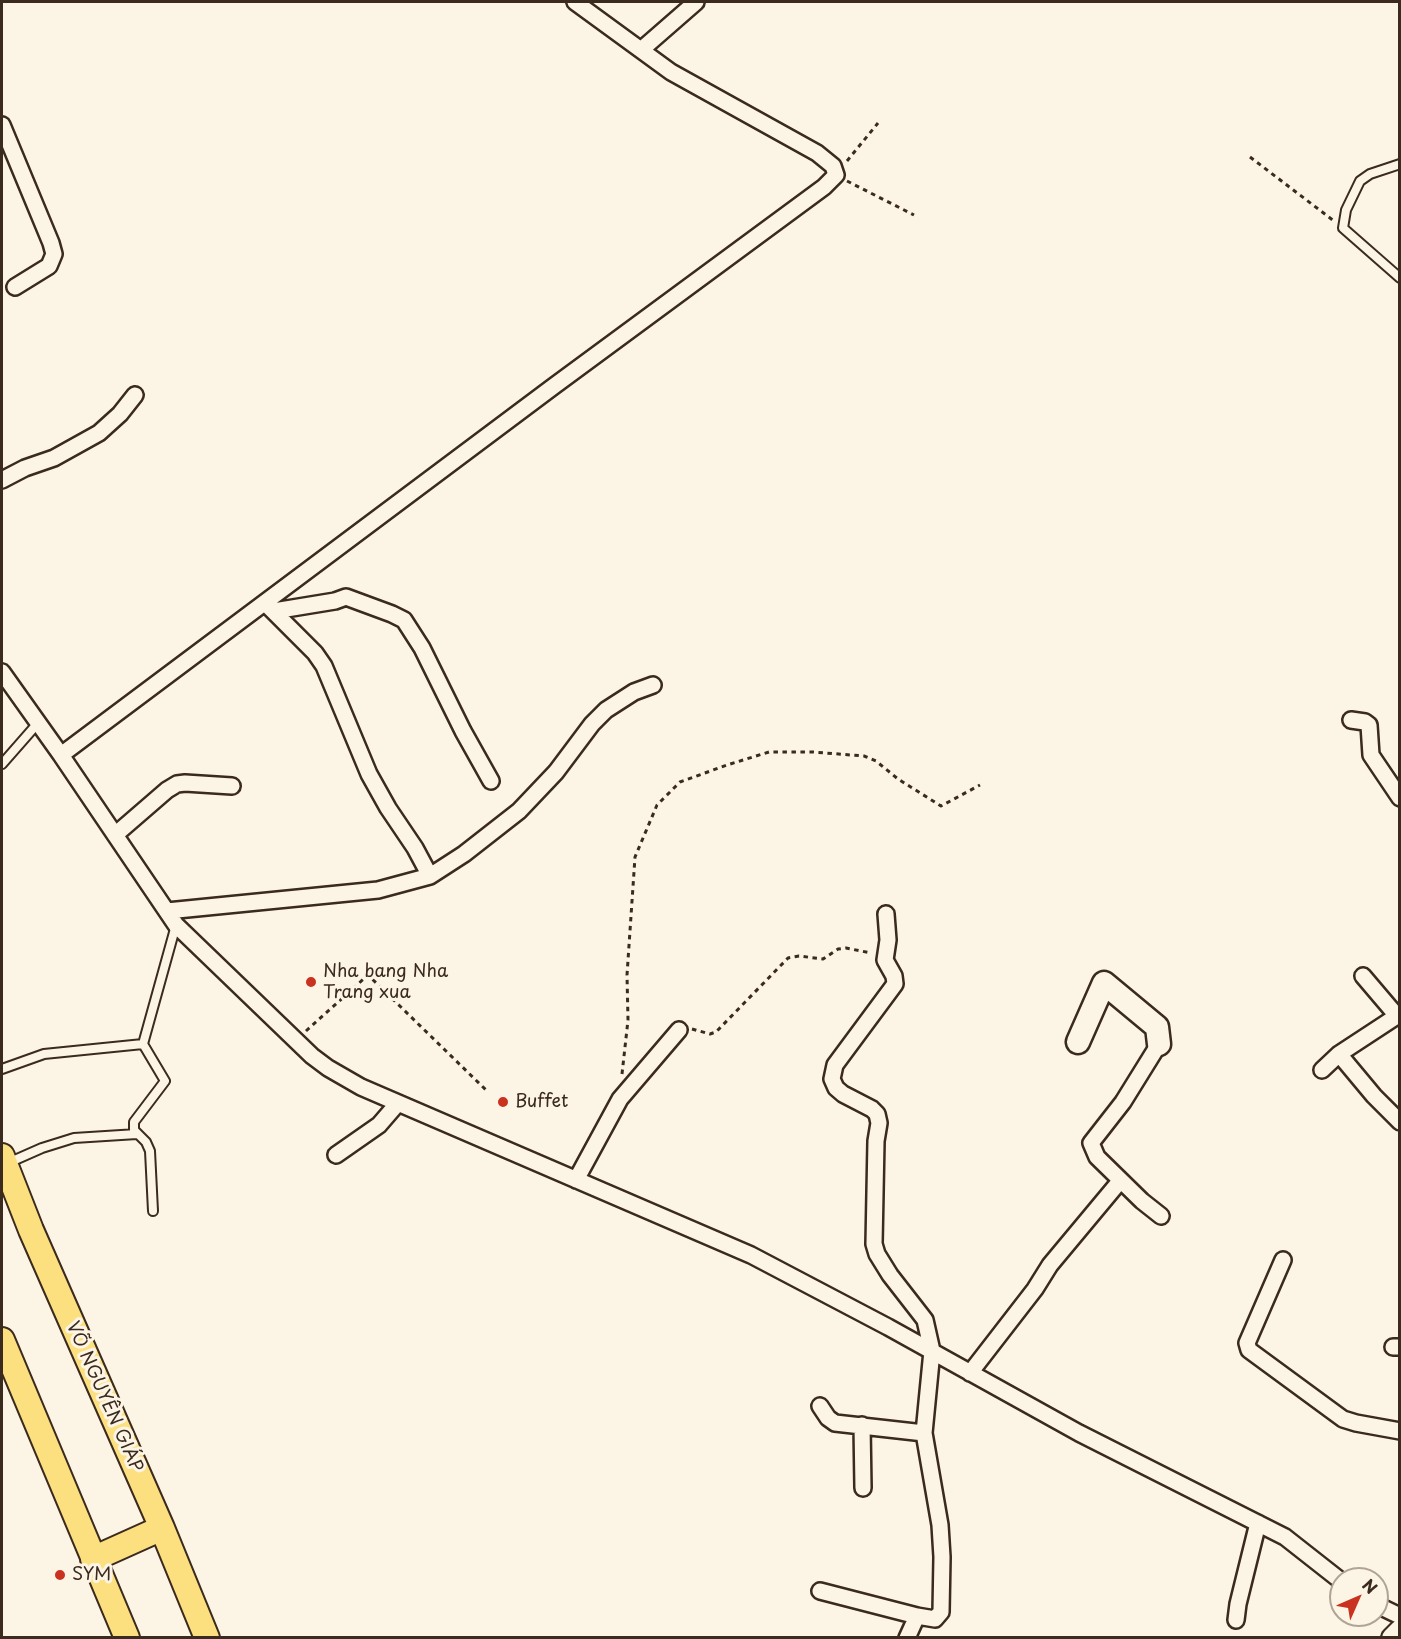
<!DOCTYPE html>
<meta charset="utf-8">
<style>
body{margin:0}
#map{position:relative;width:1401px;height:1639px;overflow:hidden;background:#fcf5e5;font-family:"Playpen Sans",sans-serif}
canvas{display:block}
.frame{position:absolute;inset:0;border:3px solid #3b2a1e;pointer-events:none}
.north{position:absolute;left:1329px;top:1567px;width:60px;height:60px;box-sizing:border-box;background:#fcf5e5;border:2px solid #afa495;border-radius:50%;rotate:45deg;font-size:16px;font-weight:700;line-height:24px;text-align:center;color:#3b2a1e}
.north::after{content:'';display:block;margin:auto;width:21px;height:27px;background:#c8321e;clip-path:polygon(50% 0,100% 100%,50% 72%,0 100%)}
</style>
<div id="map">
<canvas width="1401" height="1639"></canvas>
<div class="frame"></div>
<div class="north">N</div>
</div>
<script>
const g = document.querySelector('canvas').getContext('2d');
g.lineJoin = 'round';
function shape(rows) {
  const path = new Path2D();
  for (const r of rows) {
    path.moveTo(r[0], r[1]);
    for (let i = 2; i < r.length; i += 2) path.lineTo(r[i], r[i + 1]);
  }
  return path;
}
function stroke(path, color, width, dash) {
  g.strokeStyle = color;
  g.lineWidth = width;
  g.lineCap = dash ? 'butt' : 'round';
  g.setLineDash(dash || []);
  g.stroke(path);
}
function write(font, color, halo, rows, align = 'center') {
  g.font = font + ' "Playpen Sans",sans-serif';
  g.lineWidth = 6;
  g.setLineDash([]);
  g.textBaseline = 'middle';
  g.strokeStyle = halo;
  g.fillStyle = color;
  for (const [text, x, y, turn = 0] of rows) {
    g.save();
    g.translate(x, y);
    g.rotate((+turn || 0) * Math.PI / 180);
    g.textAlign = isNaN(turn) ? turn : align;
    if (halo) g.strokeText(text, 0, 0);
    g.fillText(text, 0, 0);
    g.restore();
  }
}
const service = shape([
 [1400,164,1370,174,1360,181,1346,210,1343,228,1400,278],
 [2,764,38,723],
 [143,1044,165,1081,134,1122,134,1130,146,1142,150,1151,153,1211],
 [2,1069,44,1054,143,1044,176,925],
 [8,1163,42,1148,74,1138,137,1134]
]);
const minor = shape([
 [641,50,696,2],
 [2,125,51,243,54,254,49,266,15,287],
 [2,480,25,468,54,458,99,433,120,414,135,395],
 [265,603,315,653,324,666,369,774,388,808,415,848,430,876],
 [274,611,335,601,346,597,392,614,404,620,422,648,463,731,491,781],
 [2,672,61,755,176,925,312,1056,328,1068,361,1087,751,1255,888,1327,1079,1433,1285,1537,1341,1581],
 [1351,720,1365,722,1369,725,1371,755,1400,798],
 [61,755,554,386,824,187,836,175,833,166,817,153,671,72,575,2],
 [115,835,167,790,177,784,185,783,232,786],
 [167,911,378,890,430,876,464,854,519,811,556,772,592,724,606,710,634,692,653,685],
 [886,914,888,940,885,960,894,976,895,984,835,1065,832,1079,836,1088,843,1094,872,1109,877,1114,879,1123,876,1141,874,1244,877,1254,890,1275,925,1320,932,1351,924,1433,940,1525,942,1557,941,1612,935,1619,917,1616,907,1638],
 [1363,976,1397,1016],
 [1159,1044,1123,1102,1091,1143,1097,1157,1142,1201,1161,1216],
 [1339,1054,1374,1096,1400,1122],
 [1322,1070,1339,1054,1400,1014],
 [336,1155,379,1125,398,1103],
 [576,1180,620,1099,679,1030],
 [1283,1260,1247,1343,1249,1350,1343,1419,1356,1423,1400,1431],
 [1393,1347,1400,1347],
 [970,1373,1035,1289,1050,1265,1120,1181],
 [820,1406,828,1418,835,1423,924,1433],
 [862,1425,863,1488],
 [820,1591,917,1616],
 [1377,1605,1400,1616],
 [1236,1620,1238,1604,1258,1523]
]);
const tertiary = shape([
 [1392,1638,1400,1630]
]);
const secondary = shape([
 [1078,1042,1104,983,1157,1027,1159,1044]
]);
const primary = shape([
 [2,1156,31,1230,162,1528,207,1638],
 [2,1340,127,1638],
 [93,1559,162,1528]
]);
stroke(service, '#3b2a1e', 12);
stroke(minor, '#3b2a1e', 20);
stroke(tertiary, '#3b2a1e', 24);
stroke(secondary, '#3b2a1e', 27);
stroke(primary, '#3b2a1e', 28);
stroke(shape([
 [1250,157,1334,221],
 [847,161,878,123],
 [847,181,914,215],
 [692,1029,710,1034,716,1032,788,958,799,956,823,959,838,949,846,948,871,953],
 [306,1031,368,975,486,1090],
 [622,1074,628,1020,627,975,635,857,657,805,680,782,727,765,769,752,813,752,864,756,876,761,898,779,941,806,980,785]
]), '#3b2a1e', 3, [4.5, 4.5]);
stroke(service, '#fcf5e5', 8);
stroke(minor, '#fcf5e5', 15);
stroke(tertiary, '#fcf5e5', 20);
stroke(secondary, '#fcf5e5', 22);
stroke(primary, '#fce080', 24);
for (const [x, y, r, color] of [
 [311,982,6,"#c8321e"],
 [503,1102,6,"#c8321e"],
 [60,1575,6,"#c8321e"]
]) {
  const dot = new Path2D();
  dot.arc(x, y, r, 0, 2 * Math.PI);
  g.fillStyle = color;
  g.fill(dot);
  stroke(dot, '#fcf5e5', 2);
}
write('18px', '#3b2a1e', '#fcf5e5', [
 ["Nha bang Nha",323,972],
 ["Trang xua",323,993],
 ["Buffet",515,1102],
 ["SYM",72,1575]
], 'left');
write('18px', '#3b2a1e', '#fcf5e5', [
 ["VÕ NGUYÊN GIÁP",104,1397,66]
]);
</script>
